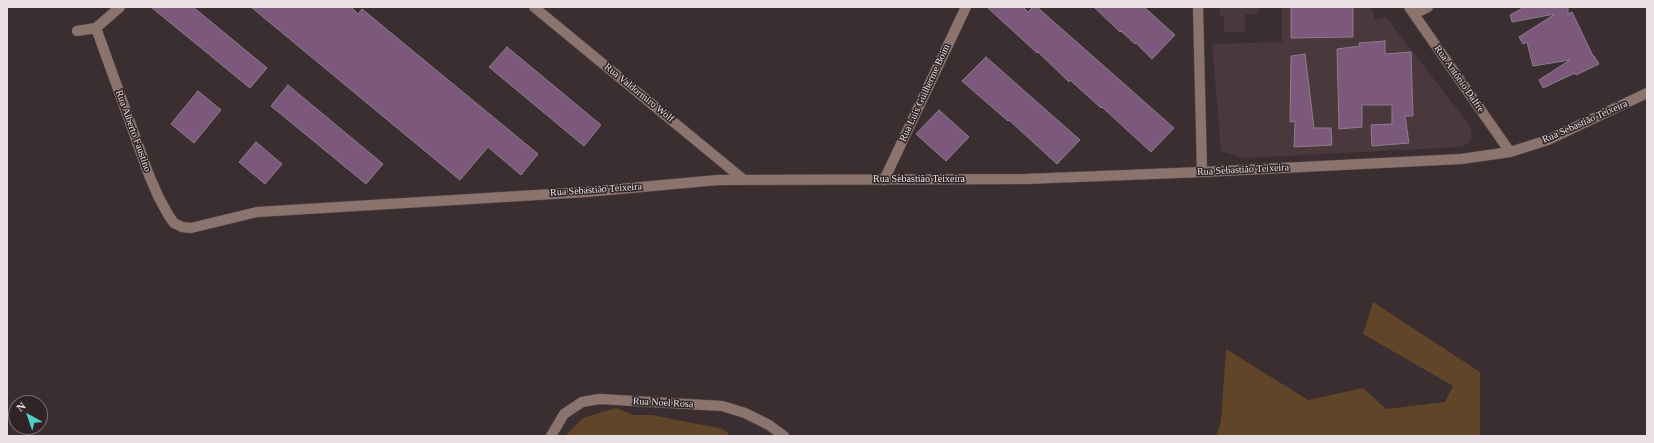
<!DOCTYPE html>
<meta charset="utf-8">
<style>
body{margin:0}
#map{position:relative;width:1654px;height:443px;overflow:hidden;background:#3a2e31;font-family:"Times New Roman",serif}
canvas{display:block}
.frame{position:absolute;inset:0;border:8px solid #e9e1e3;pointer-events:none}
.north{position:absolute;left:8px;top:395px;width:40px;height:40px;box-sizing:border-box;background:#302427;border:1px solid #7a7072;border-radius:50%;rotate:320deg;font-size:11px;font-weight:700;line-height:16px;text-align:center;color:#e9e1e3}
.north::after{content:'';display:block;margin:auto;width:14px;height:18px;background:#52cdcc;clip-path:polygon(50% 0,100% 100%,50% 72%,0 100%)}
</style>
<div id="map">
<canvas width="1654" height="443"></canvas>
<div class="frame"></div>
<div class="north">N</div>
</div>
<script>
const g = document.querySelector('canvas').getContext('2d');
g.lineJoin = 'round';
function fillPath(path, color) {
  g.fillStyle = color;
  g.fill(path, 'evenodd');
}
function shape(rows) {
  const path = new Path2D();
  for (const r of rows) {
    path.moveTo(r[0], r[1]);
    for (let i = 2; i < r.length; i += 2) path.lineTo(r[i], r[i + 1]);
  }
  return path;
}
function stroke(path, color, width, dash) {
  g.strokeStyle = color;
  g.lineWidth = width;
  g.lineCap = dash ? 'butt' : 'round';
  g.setLineDash(dash || []);
  g.stroke(path);
}
function write(font, color, halo, rows, align = 'center') {
  g.font = font + ' "Times New Roman",serif';
  g.lineWidth = 3;
  g.setLineDash([]);
  g.textBaseline = 'middle';
  g.strokeStyle = halo;
  g.fillStyle = color;
  for (const [text, x, y, turn = 0] of rows) {
    g.save();
    g.translate(x, y);
    g.rotate((+turn || 0) * Math.PI / 180);
    g.textAlign = isNaN(turn) ? turn : align;
    if (halo) g.strokeText(text, 0, 0);
    g.fillText(text, 0, 0);
    g.restore();
  }
}
fillPath(shape([
 [1220,7,1259,7,1258,14,1245,14,1245,32,1224,32,1224,16,1220,17],
 [1282,7,1371,7,1375,20,1386,17,1470,126,1472,136,1467,144,1460,147,1244,158,1221,151,1212,44,1282,42]
]), '#4b383d');
fillPath(shape([
 [1373,302,1480,372,1480,436,1216,436,1221,421,1226,349,1308,400,1363,388,1386,409,1445,402,1453,386,1363,334],
 [616,408,634,415,652,415,723,429,731,436,565,436,583,418]
]), '#604528');
const building = shape([
 [151,7,193,7,267,68,250,88,151,7],
 [251,7,351,7,358,14,362,9,538,154,521,175,488,147,460,180,251,7],
 [987,7,1023,7,1028,12,1033,7,1037,7,1174,128,1151,152,1102,107,1101,108,1070,80,1069,82,1038,52,1037,53,987,7],
 [1094,7,1144,7,1175,35,1152,59,1136,43,1135,44,1121,31,1120,32,1094,7],
 [1291,7,1353,7,1353,37,1291,38,1291,7],
 [1525,7,1568,7,1568,14,1572,12,1593,56,1594,56,1599,64,1576,75,1575,73,1543,88,1539,80,1570,60,1533,66,1527,42,1523,44,1519,37,1555,14,1512,22,1510,15,1525,7],
 [1385,41,1385,54,1411,52,1413,116,1405,116,1409,143,1372,146,1371,125,1392,124,1392,105,1362,105,1362,127,1339,129,1337,49,1360,46,1359,43,1385,41],
 [507,47,601,125,584,146,489,67,507,47],
 [1305,54,1314,128,1331,128,1332,145,1294,147,1295,121,1290,122,1291,56,1305,54],
 [986,57,1080,140,1057,164,1009,120,1008,121,962,81,986,57],
 [288,85,383,164,366,184,271,106,288,85],
 [198,91,221,110,194,143,171,124,198,91],
 [939,110,969,137,946,161,916,134,939,110],
 [256,142,282,164,265,184,239,162,256,142]
]);
fillPath(building, '#7c587b');
stroke(building, '#8a808a', 1);
const minor = shape([
 [534,7,744,180],
 [1198,7,1202,172],
 [1409,7,1510,152],
 [1414,14,1428,7],
 [96,28,149,175,159,198,169,216,174,223,182,227,191,228,257,212,586,192,718,180,1026,179,1202,172,1461,159,1510,152,1548,140,1647,93],
 [77,31,96,28,120,7],
 [884,180,966,7],
 [551,436,564,414,582,402,599,399,722,406,745,413,769,425,784,436]
]);
stroke(minor, '#564b4d', 11);
stroke(minor, '#8b736e', 10);
write('10px', '#e9e1e3', '#302427', [
 ["Rua Antônio Dalfre",1459,79,55],
 ["Rua Valdormiro Wolf",639,93,39],
 ["Rua Luis Guilherme Boim",925,93,-65],
 ["Rua Sebastião Teixeira",1585,122,-24],
 ["Rua Alberto Faustino",133,131,70],
 ["Rua Sebastião Teixeira",1243,170,-3],
 ["Rua Sebastião Teixeira",919,179],
 ["Rua Sebastião Teixeira",596,190,-4],
 ["Rua Noel Rosa",663,403,3]
]);
</script>
